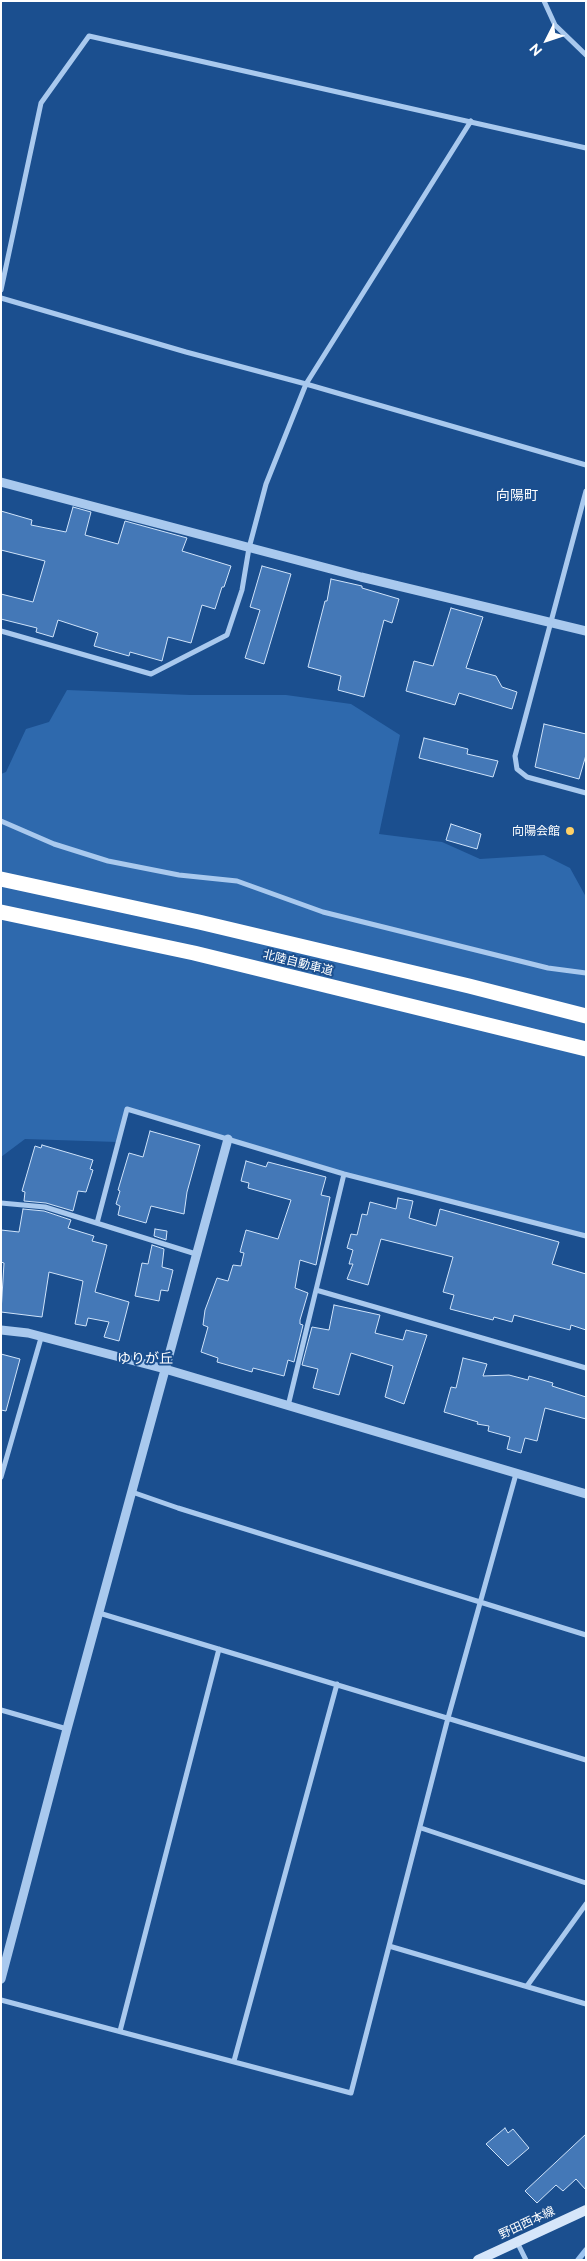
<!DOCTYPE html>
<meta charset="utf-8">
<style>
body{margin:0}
#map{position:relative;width:587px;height:2261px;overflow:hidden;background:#1b4f8f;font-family:Raleway,sans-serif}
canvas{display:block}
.frame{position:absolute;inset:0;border:2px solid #fff;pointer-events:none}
.north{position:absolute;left:522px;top:15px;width:50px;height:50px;-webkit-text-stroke:4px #1b4f8f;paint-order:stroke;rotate:229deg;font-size:14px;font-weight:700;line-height:20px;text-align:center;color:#fff}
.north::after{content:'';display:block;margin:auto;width:18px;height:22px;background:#fff;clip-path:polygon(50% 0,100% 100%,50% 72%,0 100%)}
</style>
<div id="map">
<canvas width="587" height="2261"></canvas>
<div class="frame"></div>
<div class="north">N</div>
</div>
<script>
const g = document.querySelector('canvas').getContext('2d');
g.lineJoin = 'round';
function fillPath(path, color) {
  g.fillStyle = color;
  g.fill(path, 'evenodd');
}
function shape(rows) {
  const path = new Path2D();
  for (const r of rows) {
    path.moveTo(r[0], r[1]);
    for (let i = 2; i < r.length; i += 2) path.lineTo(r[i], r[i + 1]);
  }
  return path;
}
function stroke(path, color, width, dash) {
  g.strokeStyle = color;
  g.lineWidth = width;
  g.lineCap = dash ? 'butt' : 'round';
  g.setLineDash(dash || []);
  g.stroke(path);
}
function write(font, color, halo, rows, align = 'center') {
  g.font = font + ' Raleway,"Noto Sans JP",sans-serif';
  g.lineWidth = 4;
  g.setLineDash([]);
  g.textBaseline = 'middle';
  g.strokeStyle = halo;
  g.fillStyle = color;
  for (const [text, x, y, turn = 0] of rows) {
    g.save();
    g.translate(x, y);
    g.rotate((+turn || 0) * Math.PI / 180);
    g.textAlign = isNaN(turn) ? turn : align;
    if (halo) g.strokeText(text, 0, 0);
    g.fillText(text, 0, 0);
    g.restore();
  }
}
fillPath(shape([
 [67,690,190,695,286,695,351,704,400,735,379,834,442,842,480,859,544,855,570,868,586,897,586,1236,344,1174,127,1109,118,1142,25,1139,1,1157,1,774,6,772,26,729,49,722]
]), '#2e69ad');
stroke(shape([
 [578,2260,586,2250]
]), '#9cc4f0', 5.5);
const building = shape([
 [73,507,91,512,85,535,118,544,125,521,187,538,182,551,231,566,224,587,222,587,215,609,202,605,191,643,168,637,162,661,130,652,129,656,94,646,98,633,58,620,53,637,36,632,37,628,1,619,1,594,33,602,45,561,1,550,1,511,32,520,31,525,66,532,73,507],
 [262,566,291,574,264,664,245,658,260,610,250,607,262,566],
 [331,579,362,586,362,588,399,599,392,623,384,620,364,697,338,690,341,676,308,667,325,601,327,601,331,579],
 [451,608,483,617,466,668,496,676,502,687,517,692,512,709,459,693,455,705,406,691,414,661,433,666,451,608],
 [544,724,586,734,586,755,579,779,535,767,544,724],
 [424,738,468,749,467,754,498,761,493,777,419,758,424,738],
 [451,824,481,834,477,849,446,840,451,824],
 [150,1131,200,1145,187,1192,184,1214,151,1206,146,1223,118,1215,120,1206,116,1204,120,1191,118,1190,129,1153,143,1157,150,1131],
 [42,1145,93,1160,90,1169,93,1170,86,1192,78,1191,73,1211,46,1203,24,1201,25,1192,22,1191,35,1146,41,1148,42,1145],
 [246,1161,266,1167,268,1162,326,1177,321,1195,330,1197,316,1265,300,1260,295,1288,308,1293,300,1320,300,1324,303,1325,294,1362,288,1360,284,1376,253,1368,252,1372,217,1362,218,1358,201,1352,208,1327,203,1325,205,1310,217,1278,228,1281,233,1265,241,1266,244,1253,240,1252,246,1230,278,1239,291,1200,248,1188,249,1183,241,1181,246,1161],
 [398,1198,413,1201,409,1218,436,1226,440,1209,559,1242,552,1264,586,1274,586,1330,571,1325,570,1330,514,1315,512,1322,494,1317,493,1320,450,1309,454,1295,443,1292,453,1257,381,1239,368,1285,347,1279,353,1264,349,1264,353,1250,347,1248,351,1234,357,1235,362,1214,367,1215,370,1202,396,1209,398,1198],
 [23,1209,44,1211,71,1220,68,1228,94,1236,92,1241,107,1245,95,1292,129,1302,119,1341,104,1337,109,1322,88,1318,86,1326,75,1324,83,1281,49,1272,42,1317,1,1312,4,1263,1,1262,1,1230,19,1232,23,1209],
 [155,1229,167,1231,166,1240,154,1236,155,1229],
 [152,1245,164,1249,162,1267,173,1270,168,1291,161,1290,159,1301,135,1296,142,1263,148,1264,152,1245],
 [334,1305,380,1315,375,1333,403,1340,406,1330,427,1335,404,1404,385,1397,393,1366,351,1353,339,1395,313,1388,318,1369,302,1365,312,1327,329,1330,334,1305],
 [1,1354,20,1359,6,1411,1,1410,1,1354],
 [463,1358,487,1364,483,1376,509,1375,528,1380,529,1376,553,1383,552,1386,586,1397,586,1419,545,1408,537,1441,525,1438,521,1453,507,1449,510,1437,488,1431,489,1426,477,1424,478,1422,444,1412,451,1387,456,1388,463,1358],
 [505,2128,508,2133,513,2129,529,2148,508,2166,486,2144,505,2128],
 [586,2134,586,2190,576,2179,563,2191,556,2185,537,2203,525,2191,586,2134]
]);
fillPath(building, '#4478b7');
stroke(building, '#cfe3fa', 1);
stroke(shape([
 [544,1,555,25,586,55],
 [1,290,41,103,89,36,586,148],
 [1,298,186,352,306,384,586,465],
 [586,491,515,756,517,769,527,777,586,793],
 [1,631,151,674,227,635,242,590,249,548,266,484,306,384,471,121],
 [1,821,54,844,108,861,179,875,237,881,323,912,548,968,586,973],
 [1,1203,45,1207,196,1254],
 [97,1223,127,1109,344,1174,586,1236],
 [316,1290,586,1368],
 [288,1406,344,1174],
 [1,1477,41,1338],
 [132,1492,178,1508,586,1635],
 [99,1613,586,1760],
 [1,1710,67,1729],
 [421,1828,586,1883],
 [389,1946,586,2004],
 [527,1986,586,1904],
 [1,2000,351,2093,448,1718,516,1474],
 [120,2031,219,1649],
 [234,2061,337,1684],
 [517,2242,526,2260]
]), '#a9c9ee', 5);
stroke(shape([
 [1,482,361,577,586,631],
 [1,1330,28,1333,165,1369,586,1494],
 [1,1979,67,1729,228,1139]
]), '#a9c9ee', 9);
stroke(shape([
 [478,2260,586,2210]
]), '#d6e6fa', 10);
stroke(shape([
 [1,879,199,922,469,986,586,1016],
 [1,912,194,953,586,1049]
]), '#fff', 15);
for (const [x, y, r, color] of [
 [570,831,5,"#ffd166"]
]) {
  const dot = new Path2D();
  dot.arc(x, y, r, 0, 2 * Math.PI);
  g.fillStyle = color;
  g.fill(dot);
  stroke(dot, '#1b4f8f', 2);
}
write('12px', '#fff', '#1b4f8f', [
 ["向陽会館",560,831]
], 'right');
write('12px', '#fff', '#1b4f8f', [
 ["北陸自動車道",298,963,14],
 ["野田西本線",527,2223,-25]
]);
write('14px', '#fff', '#1b4f8f', [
 ["向陽町",517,496],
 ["ゆりが丘",145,1359]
]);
</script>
